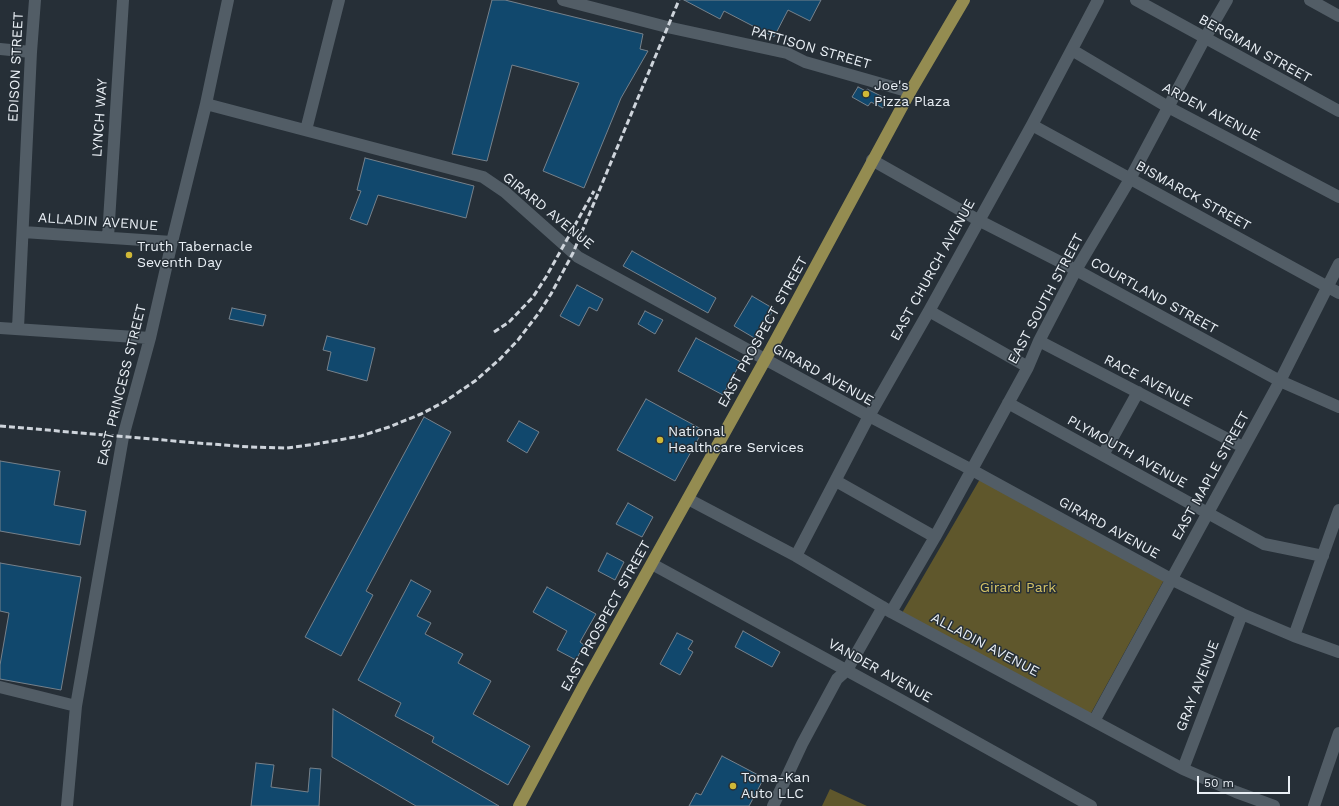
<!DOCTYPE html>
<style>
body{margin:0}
#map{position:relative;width:1339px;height:806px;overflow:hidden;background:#262f37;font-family:"Work Sans",sans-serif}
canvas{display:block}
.scale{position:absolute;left:1197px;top:776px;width:93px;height:18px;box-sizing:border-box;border:2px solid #e9eff5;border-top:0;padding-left:5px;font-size:12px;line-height:14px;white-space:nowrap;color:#e9eff5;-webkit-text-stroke:3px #262f37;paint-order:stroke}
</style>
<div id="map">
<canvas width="1339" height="806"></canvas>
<div class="scale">50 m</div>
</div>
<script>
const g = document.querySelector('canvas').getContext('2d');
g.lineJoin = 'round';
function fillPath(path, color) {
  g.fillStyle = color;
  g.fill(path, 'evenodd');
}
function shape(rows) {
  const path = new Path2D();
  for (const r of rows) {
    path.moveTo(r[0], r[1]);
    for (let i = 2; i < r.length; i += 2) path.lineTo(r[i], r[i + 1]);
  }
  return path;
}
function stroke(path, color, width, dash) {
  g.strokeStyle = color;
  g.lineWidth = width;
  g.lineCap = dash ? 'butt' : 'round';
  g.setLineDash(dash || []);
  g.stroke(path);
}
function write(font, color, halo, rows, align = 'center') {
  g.font = font + ' "Work Sans",sans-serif';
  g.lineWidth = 3;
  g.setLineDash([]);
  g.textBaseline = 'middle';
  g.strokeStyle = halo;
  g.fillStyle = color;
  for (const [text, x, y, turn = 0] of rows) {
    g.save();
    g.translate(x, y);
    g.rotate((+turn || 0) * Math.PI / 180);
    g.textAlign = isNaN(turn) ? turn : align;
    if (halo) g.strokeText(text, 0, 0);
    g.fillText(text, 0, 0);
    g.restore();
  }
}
fillPath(shape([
 [980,479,1164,580,1090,715,902,613],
 [830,789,867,806,822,806]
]), '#5f572c');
const building = shape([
 [492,0,505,0,643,34,640,49,648,51,621,98,584,188,543,171,579,83,512,65,487,161,452,154,492,0],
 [684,0,821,0,810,21,788,10,774,37,724,11,720,19,684,0],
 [858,87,866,91,867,89,887,99,883,108,871,102,868,106,852,97,858,87],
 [365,158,474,186,466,218,378,195,367,225,350,219,361,191,357,190,365,158],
 [632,251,716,298,708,313,623,266,632,251],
 [577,285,603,299,597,311,589,307,579,326,560,316,577,285],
 [752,296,774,309,756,339,734,326,752,296],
 [232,308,266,315,263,326,229,319,232,308],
 [645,311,663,320,655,334,638,324,645,311],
 [327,336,375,348,367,381,327,370,331,352,323,350,327,336],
 [696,338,741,362,723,395,678,371,696,338],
 [646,399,703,430,675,481,617,450,646,399],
 [424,417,451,432,366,591,373,595,341,656,305,637,424,417],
 [519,421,539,432,527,453,507,441,519,421],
 [0,461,60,471,54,505,86,511,80,545,0,531,0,461],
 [628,503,653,517,642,537,616,524,628,503],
 [607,553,624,562,615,580,598,571,607,553],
 [0,563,81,577,61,690,0,679,0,665,9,613,0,611,0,563],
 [411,580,431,591,417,616,431,623,425,634,463,654,458,663,491,681,473,714,530,746,508,785,432,742,434,737,395,716,401,703,358,680,411,580],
 [547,587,596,614,580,642,584,645,576,660,557,650,567,631,533,612,547,587],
 [743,631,780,652,772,667,735,647,743,631],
 [677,633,693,641,688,649,693,652,680,675,660,664,677,633],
 [333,709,499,806,416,806,332,757,333,709],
 [722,756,764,778,749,806,689,806,696,793,701,795,722,756],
 [256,763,274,765,271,787,308,792,310,768,321,769,319,806,251,806,256,763]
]);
fillPath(building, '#11486d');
stroke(building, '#76818b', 1);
stroke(shape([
 [563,0,667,27,787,53,805,62,910,92],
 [1136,0,1339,111],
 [1310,0,1339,16],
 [0,49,31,52],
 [1072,50,1168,107,1339,197],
 [206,104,483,177,505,192,578,257,869,416,972,470,1171,579,1242,614,1294,636,1339,652],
 [1032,125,1339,293],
 [306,130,339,0],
 [872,160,978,220,1076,270,1280,381,1339,407],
 [23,232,172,242],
 [108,237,123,0],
 [929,311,1028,367],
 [0,328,150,338],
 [18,328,31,52,35,0],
 [1039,341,1243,447],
 [1008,403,1264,544,1323,556],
 [1103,455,1138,392],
 [836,481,935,537],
 [688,499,796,556,891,612,1183,769,1236,792,1274,806],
 [796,556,869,416,929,311,1032,125,1098,0],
 [652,564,899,699,1091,806],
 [891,612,935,537,1028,367,1039,341,1076,270,1130,179,1205,38,1227,0],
 [1294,636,1339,510],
 [0,687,76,706],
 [1094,721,1280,381,1339,264],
 [1183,769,1242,614],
 [67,806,76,706,123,437,150,338,172,242,206,104,228,0],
 [773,806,802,744,837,679,847,670,883,607],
 [1314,806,1339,733]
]), '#525d66', 12);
stroke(shape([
 [519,806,584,685,765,360,910,92,964,0]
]), '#948c51', 12);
stroke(shape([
 [494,332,509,322,533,297,546,277,594,191],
 [0,426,198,443,250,447,287,448,316,444,361,436,389,427,421,414,444,402,475,381,500,359,518,340,538,314,551,294,573,253,679,0]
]), '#ced4db', 3, [6, 3]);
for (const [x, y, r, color] of [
 [866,94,4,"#d0b837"],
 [129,255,4,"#d0b837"],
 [660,440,4,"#d0b837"],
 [733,786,4,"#d0b837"]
]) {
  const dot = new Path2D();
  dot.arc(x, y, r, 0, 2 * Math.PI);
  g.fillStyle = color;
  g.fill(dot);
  stroke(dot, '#262f37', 1.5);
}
write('14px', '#e9eff5', '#262f37', [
 ["PATTISON STREET",811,48,16],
 ["BERGMAN STREET",1255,49,29],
 ["EDISON STREET",16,67,-87],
 ["ARDEN AVENUE",1211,112,28],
 ["LYNCH WAY",100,118,-86],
 ["BISMARCK STREET",1193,196,29],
 ["GIRARD AVENUE",548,211,39],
 ["ALLADIN AVENUE",98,222,4],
 ["EAST CHURCH AVENUE",933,270,-61],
 ["COURTLAND STREET",1154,296,29],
 ["EAST SOUTH STREET",1046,299,-62],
 ["EAST PROSPECT STREET",763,332,-61],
 ["GIRARD AVENUE",823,375,29],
 ["RACE AVENUE",1148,381,27],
 ["EAST PRINCESS STREET",122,385,-76],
 ["PLYMOUTH AVENUE",1127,452,29],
 ["EAST MAPLE STREET",1211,476,-61],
 ["GIRARD AVENUE",1109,528,29],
 ["EAST PROSPECT STREET",606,616,-61],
 ["ALLADIN AVENUE",985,645,28],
 ["VANDER AVENUE",880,671,29],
 ["GRAY AVENUE",1198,686,-69]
]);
write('14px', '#e9eff5', '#262f37', [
 ["Joe's",874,86],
 ["Pizza Plaza",874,102],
 ["Truth Tabernacle",137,247],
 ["Seventh Day",137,263],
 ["National",668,432],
 ["Healthcare Services",668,448],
 ["Toma-Kan",741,778],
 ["Auto LLC",741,794]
], 'left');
write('14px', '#d4c266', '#262f37', [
 ["Girard Park",1018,588]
]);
</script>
